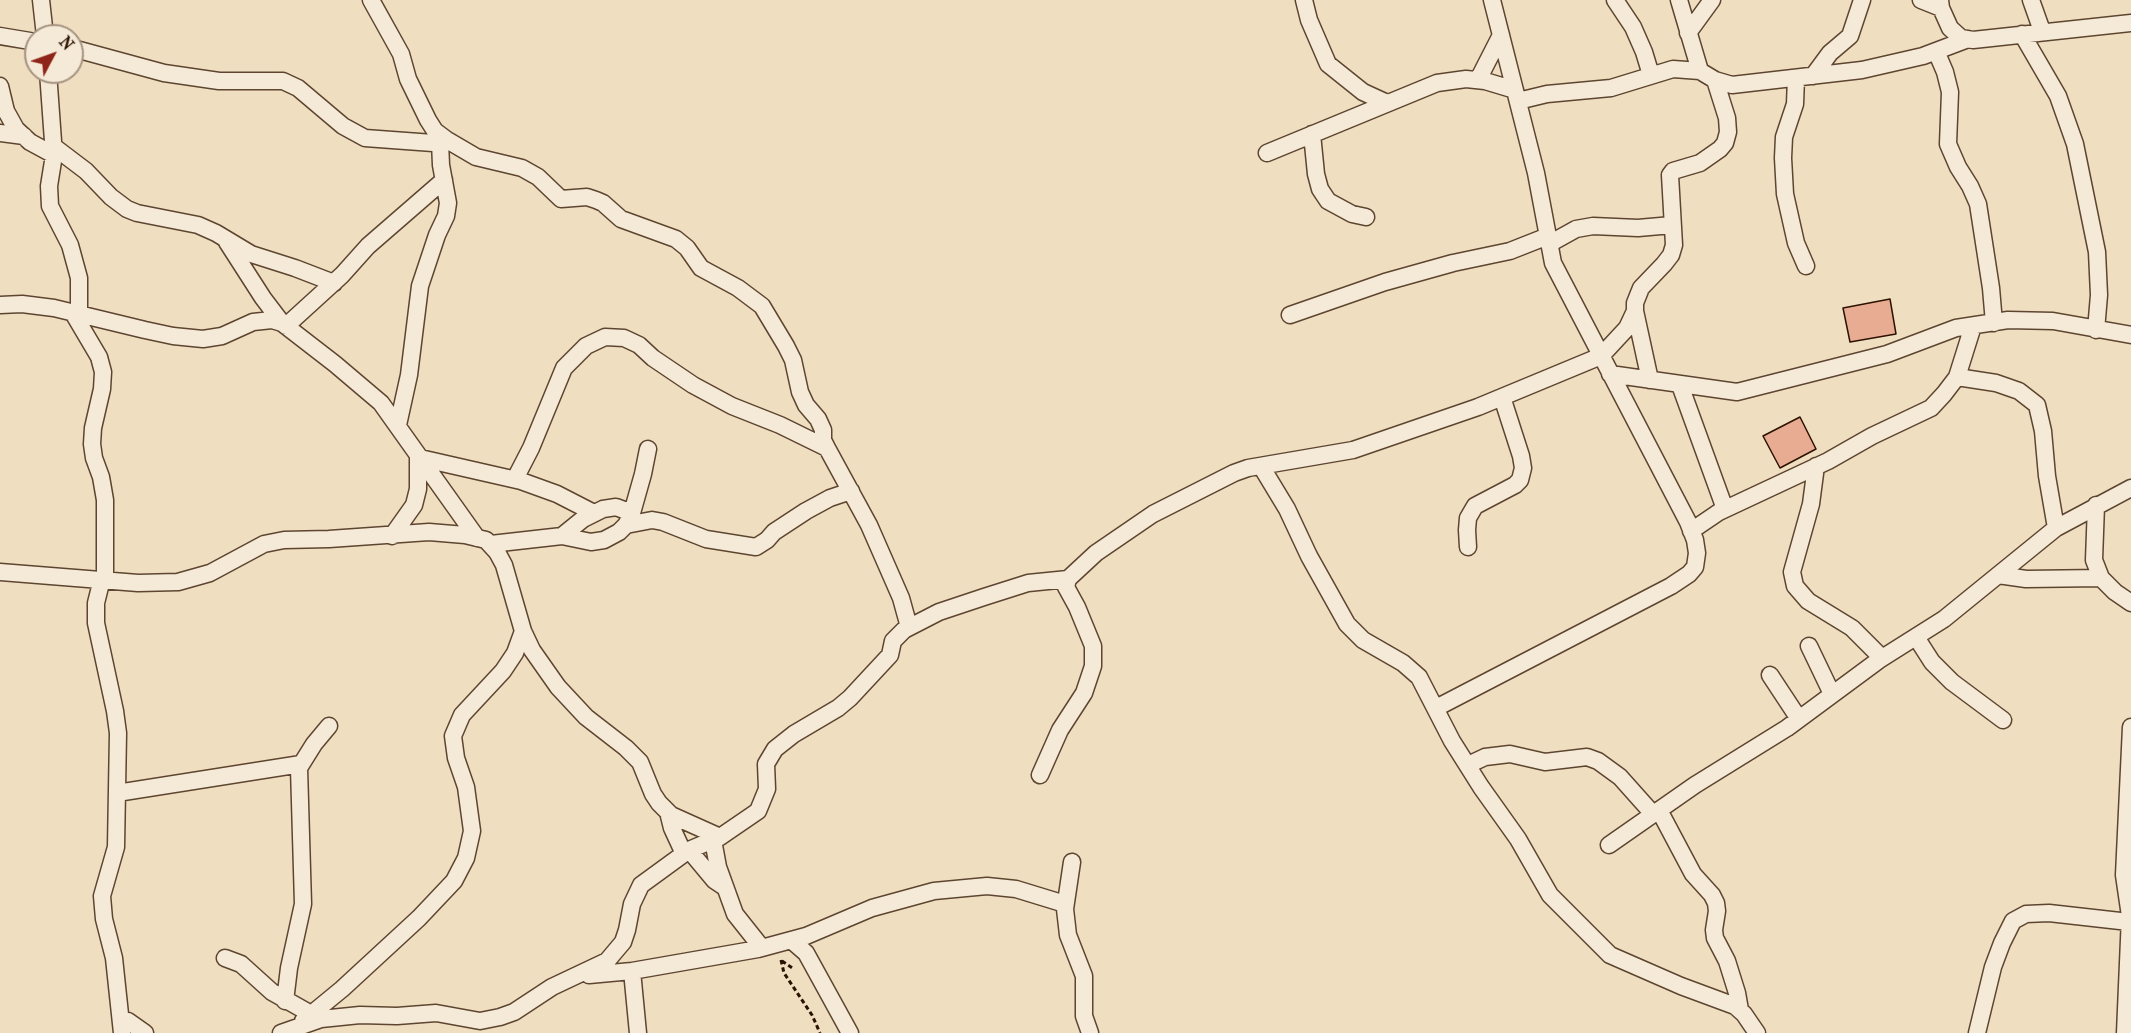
<!DOCTYPE html>
<style>
body{margin:0}
#map{position:relative;width:2131px;height:1033px;overflow:hidden;background:#f0dec1;font-family:"IM FELL French Canon",serif}
canvas{display:block}
.north{position:absolute;left:24px;top:24px;width:60px;height:60px;box-sizing:border-box;background:#f5ead7;border:2px solid #a59481;border-radius:50%;rotate:49deg;font-size:16px;font-weight:700;line-height:24px;text-align:center;color:#2c1200}
.north::after{content:'';display:block;margin:auto;width:21px;height:27px;background:#8f2418;clip-path:polygon(50% 0,100% 100%,50% 72%,0 100%)}
</style>
<div id="map">
<canvas width="2131" height="1033"></canvas>
<div class="north">N</div>
</div>
<script>
const g = document.querySelector('canvas').getContext('2d');
g.lineJoin = 'round';
function fillPath(path, color) {
  g.fillStyle = color;
  g.fill(path, 'evenodd');
}
function shape(rows) {
  const path = new Path2D();
  for (const r of rows) {
    path.moveTo(r[0], r[1]);
    for (let i = 2; i < r.length; i += 2) path.lineTo(r[i], r[i + 1]);
  }
  return path;
}
function stroke(path, color, width, dash) {
  g.strokeStyle = color;
  g.lineWidth = width;
  g.lineCap = dash ? 'butt' : 'round';
  g.setLineDash(dash || []);
  g.stroke(path);
}
const building = shape([
 [1890,299,1896,334,1850,342,1843,308,1890,299],
 [1800,417,1816,449,1780,468,1763,436,1800,417]
]);
fillPath(building, '#e8ac92');
stroke(building, '#2c1200', 1.5);
const minor = shape([
 [41,0,45,36],
 [371,0,401,54,408,79,428,120,435,131,447,140,476,157,522,168,538,177,561,199,587,197,596,200,603,203,621,219,676,239,687,248,701,268,738,288,762,306,786,346,793,360,800,392,806,405,818,419,823,430,823,440,827,448,869,525,901,598,909,627],
 [1304,0,1309,20,1328,64,1363,92,1387,103],
 [1615,0,1633,27,1644,52,1651,75],
 [1679,0,1700,71],
 [1921,0,1941,8],
 [1940,0,1941,8,1950,28,1961,38,1973,40,2131,23],
 [2031,0,2042,31],
 [1688,33,1712,0],
 [2022,34,2058,96,2075,144,2097,252,2099,295,2096,330],
 [0,36,36,42],
 [72,48,164,73,219,81,283,81,298,88,343,126,365,138,433,143,449,142],
 [1936,51,1945,72,1950,92,1948,144,1958,167,1970,186,1978,204,1991,288,1994,323],
 [48,72,54,155,49,186,50,206,70,245,79,278,79,314],
 [1813,76,1830,53,1850,36,1862,0],
 [1796,78,1795,104,1784,137,1783,158,1785,194,1796,243,1806,266],
 [1478,80,1501,35],
 [0,86,6,111,16,129,30,142,54,155],
 [1518,101,1547,94,1611,88,1673,69,1700,71,1715,80,1732,85,1862,70,1923,56,1968,39],
 [0,133,24,136],
 [1312,134,1316,174,1320,189,1328,201,1352,214,1366,217],
 [53,146,86,171,111,197,127,209,137,213,198,225,216,233,251,254,295,268,334,283],
 [1267,153,1437,83,1466,79,1485,81,1515,90],
 [227,242,263,298,282,323],
 [1549,244,1576,229,1593,226,1638,228,1672,225],
 [0,305,22,304,54,308,145,330,173,336,203,339,222,336,253,322,272,320,282,323,335,364,381,403,477,538],
 [73,313,99,357,103,372,102,389,93,428,92,444,94,458,101,477,105,500,105,580],
 [1290,315,1385,282,1453,263,1510,251,1548,236],
 [286,326,342,275,368,246,444,180],
 [1610,374,1737,392,1887,354,1956,328,2008,320,2053,321,2131,335],
 [1957,377,1996,383,2019,391,2037,405,2043,431,2047,476,2056,528],
 [1650,380,1635,311,1635,303,1641,288,1664,264,1671,255,1674,245,1670,175,1673,171,1700,163,1720,149,1725,143,1728,132,1727,118,1715,80],
 [1680,385,1725,509],
 [398,425,409,375,420,286,437,235,446,216,448,203,441,165,440,142],
 [420,458,521,481,557,494,594,513],
 [1261,466,1287,509,1309,556,1347,624,1363,640,1403,663,1419,677,1452,741,1481,787,1518,839,1550,895,1610,955,1681,986,1735,1006,1744,1014,1757,1033],
 [1816,466,1811,504,1792,572,1795,586,1808,601,1852,628,1882,658],
 [515,479,531,448,564,368,586,346,605,337,624,338,639,345,653,358,693,385,732,406,780,425,827,448],
 [2096,505,2094,560,2101,578,2115,592,2131,603],
 [626,525,652,520,663,522,706,539,756,547,767,540,774,532,806,511,830,498,851,491],
 [1691,531,1719,512,1828,461,1872,436,1931,408,1944,394,1957,377,1973,326],
 [392,536,414,505,418,489,418,456],
 [562,536,583,519,603,509,616,507,632,513],
 [491,544,562,536,591,542,604,540,619,532,626,525,632,513,643,474,648,449],
 [1468,547,1467,530,1468,518,1475,506,1515,485,1520,480,1523,468,1521,456,1502,397],
 [0,572,138,583,178,582,210,573,264,544,284,540,329,539,429,532,465,535,486,540,497,552,504,565,523,631,532,650,558,687,586,717,626,748,640,762,653,794,659,803,671,815,720,837],
 [1998,575,2026,579,2101,578],
 [102,579,96,603,96,623,115,711,118,733,116,847,102,896,104,919,114,958,122,1033],
 [1916,637,1932,662,1952,682,2003,720],
 [1809,646,1832,694],
 [1770,675,1799,719],
 [1436,708,1671,586,1689,574,1695,567,1697,553,1695,540,1688,522,1553,263,1536,173,1492,0],
 [1468,765,1485,757,1510,754,1545,762,1587,757,1598,761,1620,777,1653,814],
 [1040,775,1060,730,1084,693,1093,666,1093,646,1077,607,1066,587,1068,579,1096,553,1153,514,1234,473,1248,468,1353,450,1478,407,1601,356,1627,328,1635,311],
 [117,793,301,764],
 [1659,810,1693,874,1712,895,1716,903,1717,911,1714,930,1715,938,1727,961,1737,993,1740,1010],
 [668,812,672,828,684,854],
 [713,840,718,867,735,914,762,948],
 [1609,845,1695,785,1787,728,1879,660,1944,619,2056,528,2131,488],
 [689,850,714,880,723,886],
 [1072,862,1065,909,1068,935,1084,976,1084,1016,1090,1033],
 [791,940,806,953,850,1033],
 [225,958,241,964,272,992,311,1014],
 [632,971,638,1033],
 [589,975,632,971,758,949,806,936,872,908,934,891,987,886,1016,889,1065,904],
 [285,1001,289,968,303,904,299,768,314,744,329,726],
 [121,1021,128,1021,145,1033],
 [303,1021,342,989,419,918,454,881,466,858,472,831,466,787,456,758,453,736,462,715,503,671,515,653,523,631],
 [281,1033,321,1019,360,1015,397,1016,436,1013,480,1021,500,1017,514,1012,552,987,607,961,623,942,627,930,632,904,641,885,689,850,720,837,758,811,767,789,766,764,775,749,794,734,838,708,850,698,890,655,893,641,904,630,939,612,984,597,1028,583,1068,579],
 [1977,1033,1993,967,2002,943,2013,921,2026,914,2049,913,2129,922],
 [2125,1033,2130,916,2124,875,2131,727]
]);
stroke(minor, '#5d4530', 19);
stroke(shape([
 [781,960,784,973,812,1015,820,1033],
 [782,961,794,969]
]), '#2c1200', 3, [4.5, 3]);
stroke(minor, '#f5ead7', 16);
</script>
